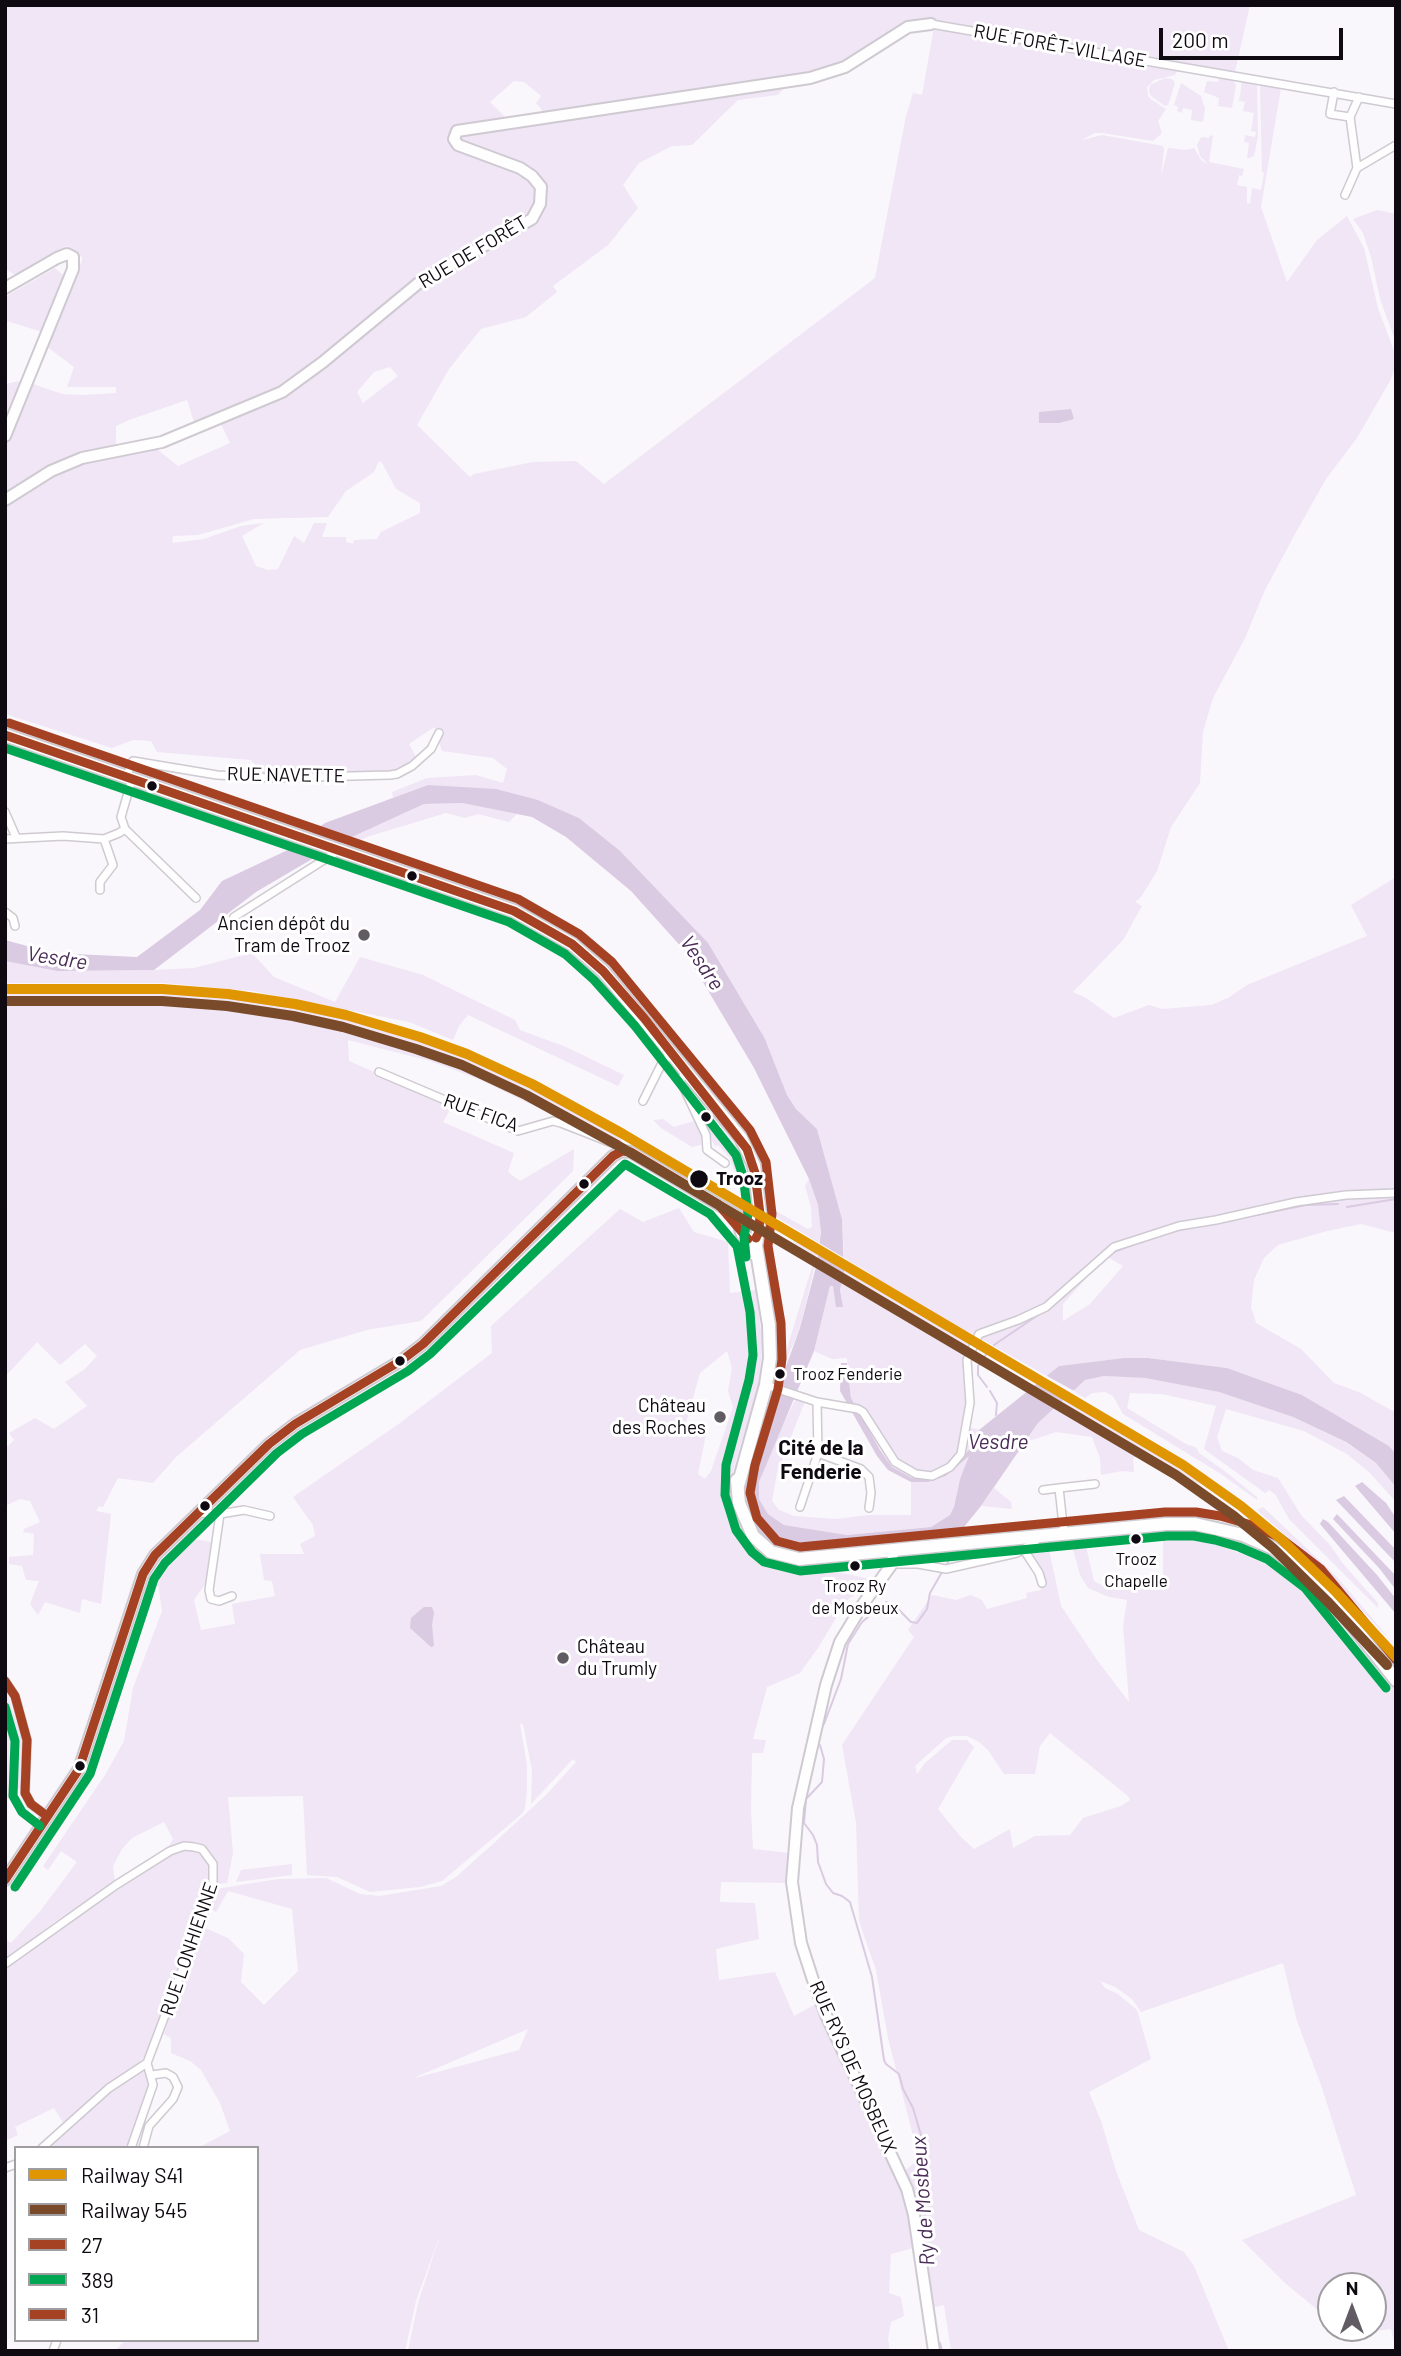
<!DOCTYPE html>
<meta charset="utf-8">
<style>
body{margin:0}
#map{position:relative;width:1401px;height:2356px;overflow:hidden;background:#f9f7fb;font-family:Barlow,sans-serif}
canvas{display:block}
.frame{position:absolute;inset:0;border:7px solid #0f0911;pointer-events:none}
.legend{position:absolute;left:14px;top:2146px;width:245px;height:196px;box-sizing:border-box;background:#fff;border:2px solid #9f9da0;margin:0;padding:9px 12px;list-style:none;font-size:21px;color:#0f0911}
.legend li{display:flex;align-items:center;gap:14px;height:35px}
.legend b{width:35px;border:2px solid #9f9da0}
.north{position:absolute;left:1317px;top:2272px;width:70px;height:70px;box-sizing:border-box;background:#fff;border:2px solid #9f9da0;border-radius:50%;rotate:0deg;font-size:19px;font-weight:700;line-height:28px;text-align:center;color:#0f0911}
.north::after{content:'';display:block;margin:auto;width:24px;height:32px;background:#615c63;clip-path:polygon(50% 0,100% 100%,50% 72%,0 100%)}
.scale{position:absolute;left:1159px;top:28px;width:184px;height:32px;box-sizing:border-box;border:4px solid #0f0911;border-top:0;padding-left:9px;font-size:21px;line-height:24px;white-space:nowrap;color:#0f0911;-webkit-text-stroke:5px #fff;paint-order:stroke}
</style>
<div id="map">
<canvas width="1401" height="2356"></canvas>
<div class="frame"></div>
<ul class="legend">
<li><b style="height:9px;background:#e09602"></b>Railway S41</li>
<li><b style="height:9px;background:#7a4b2a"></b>Railway 545</li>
<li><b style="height:9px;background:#a64224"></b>27</li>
<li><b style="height:9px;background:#00a651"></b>389</li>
<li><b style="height:9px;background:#a64224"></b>31</li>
</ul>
<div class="north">N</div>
<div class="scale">200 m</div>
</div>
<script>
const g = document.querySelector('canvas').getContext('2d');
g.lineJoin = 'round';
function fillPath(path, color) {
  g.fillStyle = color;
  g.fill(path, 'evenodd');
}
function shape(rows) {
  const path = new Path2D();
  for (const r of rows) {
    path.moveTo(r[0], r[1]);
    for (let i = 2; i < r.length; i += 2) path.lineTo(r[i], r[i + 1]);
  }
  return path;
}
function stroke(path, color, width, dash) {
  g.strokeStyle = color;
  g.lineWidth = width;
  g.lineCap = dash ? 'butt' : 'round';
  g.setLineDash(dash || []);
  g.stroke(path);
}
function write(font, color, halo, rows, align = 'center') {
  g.font = font + ' Barlow,sans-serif';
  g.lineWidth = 6;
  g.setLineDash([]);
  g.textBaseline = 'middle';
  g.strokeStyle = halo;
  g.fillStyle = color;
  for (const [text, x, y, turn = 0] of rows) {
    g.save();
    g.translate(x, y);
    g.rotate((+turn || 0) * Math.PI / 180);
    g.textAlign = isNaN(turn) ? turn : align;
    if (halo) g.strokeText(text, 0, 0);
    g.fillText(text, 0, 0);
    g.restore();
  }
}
fillPath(shape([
 [5,5,1250,5,1235,72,930,19,902,24,828,70,546,115,536,103,541,96,524,82,514,81,490,102,508,120,453,127,453,146,526,177,536,187,536,205,525,217,419,280,287,386,195,425,187,400,129,420,116,426,116,448,84,454,5,497,5,444,30,383,62,394,83,395,116,393,116,387,67,387,74,367,46,346,83,258,67,246,15,275,5,269],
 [934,27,1177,70,1175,75,1154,80,1147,87,1148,96,1152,100,1166,109,1158,121,1162,133,1153,141,1102,133,1095,133,1082,140,1102,135,1163,146,1164,150,1161,176,1168,148,1186,150,1194,148,1202,161,1208,164,1200,156,1197,145,1201,137,1209,138,1210,135,1213,136,1209,162,1244,169,1242,176,1239,175,1237,185,1247,187,1247,203,1250,204,1252,188,1261,190,1264,173,1262,172,1260,84,1281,88,1261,207,1287,282,1317,240,1347,216,1364,248,1378,308,1396,356,1396,365,1390,381,1357,438,1326,479,1295,534,1265,590,1245,638,1213,698,1203,732,1200,783,1171,827,1157,871,1141,897,1135,902,1142,906,1123,940,1073,992,1086,998,1114,1018,1149,1005,1162,1009,1211,1005,1228,998,1247,985,1367,936,1351,905,1396,877,1396,1233,1361,1224,1327,1231,1278,1245,1264,1258,1254,1280,1251,1307,1256,1323,1301,1349,1334,1383,1361,1393,1396,1413,1396,1454,1389,1446,1302,1395,1227,1368,1148,1358,1125,1358,1059,1366,1047,1376,967,1331,963,1338,976,1345,968,1361,969,1427,979,1430,974,1445,945,1474,936,1477,912,1478,892,1467,864,1424,851,1398,847,1358,832,1359,814,1351,830,1286,833,1285,843,1307,840,1290,844,1268,868,1283,873,1275,844,1258,842,1219,817,1129,796,1109,787,1095,765,1039,619,850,579,818,538,800,428,785,393,798,392,792,427,778,476,775,503,783,507,769,493,758,442,751,434,727,409,744,417,759,392,774,263,774,251,760,157,752,151,741,133,740,112,748,5,714,5,508,76,464,157,449,178,466,230,443,221,424,290,393,385,315,431,282,536,221,546,204,543,183,532,170,458,140,459,134,787,85,778,95,738,100,692,145,672,146,639,163,623,185,638,208,608,245,553,286,557,292,526,317,481,329,449,369,417,425,470,477,474,474,533,462,576,461,604,484,875,278,906,116,913,93,922,95],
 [390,367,398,376,363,403,357,392,374,372],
 [381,461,396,489,420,503,420,513,381,532,377,539,354,540,353,544,346,542,346,537,322,537,327,523,314,523,304,543,294,536,278,569,268,570,256,566,242,536,264,523,241,526,204,539,172,543,173,536,198,535,254,519,328,517,346,491,374,472,378,463],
 [1106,1256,1123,1266,1090,1304,1063,1321,1063,1304],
 [1219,77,1232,79,1236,85,1232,108,1218,106,1219,98,1204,92,1207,81,1218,82],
 [1165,78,1172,79,1175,83,1168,105,1165,106,1151,96,1149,91,1150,85],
 [1242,81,1257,83,1258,136,1254,156,1249,158,1247,158,1249,143,1244,142,1245,135,1255,137,1256,132,1251,131,1254,113,1243,111,1245,102,1239,101],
 [1181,83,1201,96,1205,109,1203,122,1191,120,1192,110,1183,108,1182,113,1177,111,1178,107,1174,105],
 [1377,210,1396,214,1396,343,1380,299,1371,257,1363,233,1353,219],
 [55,268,64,276,42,332,7,321,5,323,5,297],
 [24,380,5,425,5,384],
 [462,803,517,814,509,822,478,814,465,818,446,813,370,836,348,845,341,842,424,804],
 [252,953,274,977,335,1002,360,957,423,975,515,1020,520,1030,566,1047,624,1075,618,1086,468,1015,459,1026,453,1040,409,1022,252,991,163,983,5,983,5,961,57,971,154,970,194,968],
 [115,991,228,997,294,1007,394,1031,465,1057,509,1076,596,1123,622,1140,620,1142,583,1129,478,1079,430,1061,348,1040,349,1061,452,1106,443,1122,514,1153,508,1172,520,1181,574,1149,573,1171,421,1321,367,1330,300,1350,176,1457,153,1483,118,1478,103,1507,99,1506,96,1511,111,1514,101,1604,82,1599,80,1613,45,1602,38,1615,30,1604,39,1581,26,1580,22,1566,9,1564,9,1557,33,1555,34,1534,23,1532,24,1529,40,1522,30,1501,20,1499,5,1506,5,1449,14,1440,9,1433,35,1418,54,1429,87,1406,65,1382,85,1369,97,1356,85,1344,60,1365,37,1342,5,1377,5,1209,8,1207,5,1206,5,992],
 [663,1119,674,1127,697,1120,713,1119,742,1153,747,1177,735,1172,729,1157,718,1145,715,1146,707,1132,701,1133,701,1145,692,1147,661,1128,653,1120],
 [809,1179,818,1205,821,1232,819,1243,765,1210,765,1205,808,1229,812,1227,811,1207,805,1186],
 [679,1208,694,1232,728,1242,730,1293,756,1290,762,1341,760,1380,733,1471,733,1500,747,1533,763,1554,779,1560,875,1580,846,1601,818,1648,800,1673,767,1687,753,1739,766,1740,763,1753,752,1753,751,1811,753,1849,789,1853,788,1883,721,1882,720,1902,755,1903,759,1939,716,1949,719,1980,775,1972,794,2016,816,2004,896,2178,919,2159,888,2038,876,1970,859,1921,856,1823,842,1745,914,1637,908,1630,932,1595,956,1600,971,1595,982,1600,987,1609,1027,1598,1026,1593,1041,1590,1029,1542,1047,1540,1061,1606,1097,1660,1129,1702,1123,1626,1127,1600,1109,1597,1088,1588,1080,1575,1070,1538,1084,1538,1094,1581,1103,1586,1133,1589,1163,1584,1163,1528,1192,1528,1194,1536,1242,1554,1254,1549,1271,1553,1317,1589,1396,1690,1396,2351,1391,2329,1344,2335,1338,2328,1373,2328,1373,2286,1331,2286,1331,2321,1285,2283,1242,2240,1356,2195,1321,2085,1297,2021,1283,1963,1141,2012,1132,1999,1115,1987,1100,1981,1105,1988,1118,1994,1137,2010,1151,2059,1089,2092,1101,2121,1116,2171,1139,2230,1184,2252,1194,2266,1229,2351,951,2351,944,2305,923,2310,913,2248,891,2254,889,2293,901,2297,904,2316,891,2322,888,2339,890,2351,408,2351,418,2303,441,2232,416,2301,405,2351,115,2351,125,2340,257,2340,257,2148,198,2148,230,2131,220,2103,201,2070,190,2061,171,2053,171,2038,164,2034,192,1944,187,1941,151,2047,138,2065,64,2124,54,2108,15,2127,18,2135,5,2141,5,1969,19,1956,149,1869,171,1855,187,1850,199,1852,210,1863,212,1876,196,1924,228,1938,244,1954,241,1982,264,2005,298,1971,292,1909,228,1891,216,1912,209,1908,216,1889,278,1879,326,1878,360,1894,379,1896,441,1886,456,1877,494,1843,547,1794,576,1762,573,1759,531,1804,532,1770,523,1724,520,1724,527,1765,527,1789,525,1808,523,1813,442,1881,420,1887,370,1892,337,1877,307,1875,303,1796,228,1797,233,1853,227,1883,217,1884,218,1864,210,1851,198,1843,189,1842,166,1851,173,1839,164,1822,132,1838,122,1849,113,1866,115,1882,53,1923,5,1961,5,1939,11,1943,41,1910,77,1862,61,1851,48,1870,43,1866,105,1775,124,1741,133,1688,162,1611,158,1583,160,1555,199,1519,194,1539,211,1542,205,1584,194,1600,201,1630,235,1624,232,1604,275,1596,272,1581,264,1580,260,1554,304,1554,300,1544,315,1536,313,1525,293,1497,400,1423,492,1353,491,1326,620,1209,643,1222],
 [727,1351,732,1368,728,1391,733,1407,711,1471,705,1479,698,1474,706,1434,686,1423,700,1373],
 [1050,1733,1128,1796,1130,1800,1121,1806,1083,1818,1070,1835,1035,1836,1013,1848,1010,1829,974,1849,960,1836,938,1809,974,1747,967,1740,952,1740,925,1763,917,1774,915,1766,946,1738,954,1736,967,1736,979,1742,988,1750,1004,1774,1035,1774,1040,1746],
 [528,2029,519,2050,415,2078,416,2077],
 [793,1238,818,1253,800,1328,776,1384,815,1257,793,1242],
 [1104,1376,1145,1378,1219,1392,1293,1417,1345,1442,1376,1463,1396,1487,1396,1502,1370,1473,1347,1454,1304,1431,1226,1409,1217,1437,1222,1451,1238,1458,1253,1470,1278,1478,1301,1515,1330,1545,1344,1565,1378,1603,1378,1608,1289,1519,1275,1494,1269,1490,1265,1493,1204,1449,1216,1406,1162,1394,1130,1393,1127,1408,1186,1444,1197,1448,1198,1452,1227,1473,1257,1497,1257,1500,1221,1474,1123,1414,1113,1396,1105,1392,1092,1393,1085,1398,1072,1391,1085,1380],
 [796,1398,805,1401,777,1473,772,1501,779,1510,794,1516,837,1519,868,1515,911,1515,911,1482,928,1482,946,1476,970,1455,960,1479,954,1507,950,1515,931,1527,847,1535,784,1525,768,1514,759,1499,759,1482,773,1445],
 [1065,1398,1160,1454,1210,1486,1192,1482,1155,1458,1143,1455,1133,1458,1134,1472,1122,1471,1101,1475,1100,1458,1092,1437,1056,1432,1026,1442,1038,1423],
 [994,1488,1011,1502,1012,1509,981,1506],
 [1263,1507,1337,1577,1394,1644,1323,1569,1257,1510],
 [5,1687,26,1749,25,1761,20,1778,22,1786,5,1801],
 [292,1864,292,1875,236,1882,241,1870],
 [147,2070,151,2083,148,2085,127,2148,47,2148,126,2079]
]), '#f0e6f6');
fillPath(shape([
 [1071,409,1074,419,1059,423,1039,423,1039,412],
 [428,785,496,789,538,800,579,818,619,850,708,943,765,1039,787,1095,796,1109,817,1129,842,1219,844,1272,840,1290,843,1307,836,1307,833,1286,830,1286,814,1351,759,1482,759,1499,768,1514,784,1525,847,1535,931,1527,950,1515,954,1507,960,1479,969,1456,946,1476,928,1482,911,1482,888,1470,877,1456,840,1391,841,1363,847,1363,851,1398,880,1450,892,1467,912,1478,928,1479,945,1474,974,1445,979,1430,1059,1366,1124,1358,1148,1358,1227,1368,1302,1395,1389,1446,1396,1454,1396,1487,1376,1463,1346,1442,1293,1417,1219,1392,1145,1378,1104,1376,1085,1380,1038,1423,981,1506,955,1538,809,1554,783,1551,768,1542,756,1531,749,1514,744,1481,800,1328,817,1263,821,1232,818,1205,809,1179,754,1068,684,950,631,891,566,837,532,817,462,803,424,804,341,842,256,892,154,970,57,971,5,961,5,940,53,953,137,957,200,910,222,881,292,848,325,823],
 [1362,1482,1386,1503,1396,1518,1396,1534,1355,1486],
 [1344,1496,1396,1550,1396,1563,1336,1500],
 [1337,1514,1396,1576,1396,1590,1379,1568,1333,1519],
 [1323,1519,1328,1522,1377,1575,1396,1599,1396,1614,1320,1524],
 [424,1607,432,1607,434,1613,432,1625,434,1646,431,1647,410,1628,411,1618]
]), '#dacae2');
fillPath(shape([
 [816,1241,848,1260,847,1270,815,1251],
 [1043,1374,1047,1376,1076,1392,1068,1400,1035,1380]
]), '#f9f7fb');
stroke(shape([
 [1347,1207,1396,1199],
 [1246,1217,1306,1205,1338,1204],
 [1174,1231,1199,1226],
 [1111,1253,1132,1245],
 [994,1345,1041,1313],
 [987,1353,978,1366,978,1375,987,1387],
 [990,1391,997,1403,996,1415],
 [947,1565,951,1552],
 [886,1602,896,1607,911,1622,917,1623,927,1609,930,1593,942,1572],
 [824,1724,841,1679,848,1644,862,1622,874,1612],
 [820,1745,824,1759,822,1782,806,1799,804,1823,813,1835,817,1845,818,1862,826,1884,833,1893,842,1896,850,1902,872,1977,884,2060,886,2064,899,2074,903,2089,913,2108,921,2135,926,2186,924,2247],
 [940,2343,942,2351]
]), '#dacae2', 2);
const street = shape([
 [931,24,1396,104],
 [1334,92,1330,114,1350,117],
 [1350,117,1359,97],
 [1357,168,1396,145],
 [1345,195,1357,168,1350,117],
 [126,777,133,761,217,775,274,778,390,775,397,774,412,766,431,749,439,733],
 [132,779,121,817,125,829,196,898],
 [5,812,16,837],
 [5,839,63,836,104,839,119,833,125,829],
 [100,890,100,882,113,865,104,839],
 [5,912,13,918,15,926],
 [234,917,338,851],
 [379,1072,518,1131,553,1121,561,1123,617,1145,622,1151],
 [684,1075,680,1080,706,1135,707,1150,725,1163],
 [643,1101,662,1063,669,1056],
 [766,1385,817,1402,858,1409,863,1412,895,1462,916,1474,932,1476,950,1467,961,1454,970,1403,967,1360,979,1334,1018,1320,1046,1307,1114,1247,1179,1226,1216,1220,1296,1202,1346,1195,1396,1193],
 [818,1453,861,1469,869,1477,871,1493,869,1508],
 [1043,1490,1059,1488],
 [800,1507,818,1453,817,1402],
 [200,1513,220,1514,244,1510,270,1516],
 [220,1514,209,1590,211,1599,219,1601,232,1596],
 [1064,1534,1059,1488,1095,1484],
 [1024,1550,1039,1573,1042,1583],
 [892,1564,918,1564,946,1569,1017,1553,1035,1542,1039,1536],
 [5,1681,15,1696,27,1740,25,1793,31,1804,47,1816],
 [5,1964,116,1885,170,1851,184,1846,194,1847,202,1849,213,1864,213,1888,147,2063,109,2088,42,2148],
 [131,2148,153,2085,147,2063],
 [143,2148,149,2126,173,2099,178,2087,173,2077,166,2073,152,2075],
 [5,2168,16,2164],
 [53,2351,57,2340]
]);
const secondary = shape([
 [5,288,57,258,67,254,73,257,73,269,5,436],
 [5,500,51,471,82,458,162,442,282,392,323,362,421,281,532,219,540,204,541,187,532,176,520,168,458,145,454,139,457,131,810,78,845,67,908,27,931,24],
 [893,1550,892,1564,863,1604,840,1642,826,1685,798,1808,792,1882,801,1943,813,1980,826,2015,907,2189,914,2215,934,2351],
 [5,1880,79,1769,143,1574,155,1555,269,1444,295,1424,402,1360,423,1344,613,1156,622,1151,631,1152,746,1221]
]);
const primary = shape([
 [5,735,514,911,572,944,603,971,741,1138,754,1165,760,1214,756,1246,769,1325,770,1358,766,1385,738,1486],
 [752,1253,748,1239,743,1235,741,1229,743,1223,750,1220,759,1226],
 [737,1480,739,1503,753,1536,771,1552,799,1559,1166,1524,1195,1524,1243,1535,1273,1548,1313,1579,1347,1618,1396,1680]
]);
stroke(street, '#cfcad1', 10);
stroke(secondary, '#cfcad1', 14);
stroke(primary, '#cfcad1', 16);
stroke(street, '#fefefe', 7);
stroke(secondary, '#fefefe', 10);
stroke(primary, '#fefefe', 12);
stroke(shape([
 [5,735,514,911,572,944,603,971,644,1018,747,1149,755,1173,760,1214,759,1232,756,1238],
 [5,1681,15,1696,27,1740,25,1793,31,1804,47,1816],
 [5,1880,79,1769,143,1574,155,1555,269,1444,295,1424,402,1360,423,1344,613,1156,622,1151,631,1152,718,1204,748,1239]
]), '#a64224', 9);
stroke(shape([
 [5,748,509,922,565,954,594,980,635,1026,736,1155,743,1176,748,1214,744,1237,746,1257],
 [5,1707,15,1741,13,1796,22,1812,40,1826],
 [15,1887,90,1774,154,1579,165,1563,277,1453,302,1434,408,1371,430,1354,625,1164,710,1214,737,1246,750,1312,753,1355,749,1380,726,1465,725,1495,736,1530,752,1552,764,1562,800,1571,1167,1536,1194,1536,1215,1540,1239,1547,1267,1559,1305,1588,1386,1688]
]), '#00a651', 9);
stroke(shape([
 [9,723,518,899,579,934,612,962,750,1130,766,1162,772,1214,768,1246,781,1323,782,1359,778,1389,755,1465,750,1493,757,1518,777,1541,800,1547,1165,1512,1196,1512,1220,1516,1248,1524,1279,1537,1321,1569,1396,1660]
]), '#a64224', 9);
stroke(shape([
 [5,989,162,989,228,994,295,1004,346,1015,420,1037,467,1054,532,1084,623,1134,1183,1465,1241,1506,1281,1539,1336,1592,1396,1657]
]), '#e09602', 10);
stroke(shape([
 [5,1001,162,1001,227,1006,293,1016,343,1027,416,1049,462,1065,526,1095,617,1145,1176,1475,1234,1516,1273,1548,1327,1601,1387,1665]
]), '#7a4b2a', 10);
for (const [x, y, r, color] of [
 [152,786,6,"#0f0911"],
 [412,876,6,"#0f0911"],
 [364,935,7,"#615c63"],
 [706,1117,6,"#0f0911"],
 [699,1179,10,"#0f0911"],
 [584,1184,6,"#0f0911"],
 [400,1361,6,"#0f0911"],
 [780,1374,6,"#0f0911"],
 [720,1417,7,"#615c63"],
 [205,1506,6,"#0f0911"],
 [1136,1539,6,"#0f0911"],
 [855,1566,6,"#0f0911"],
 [563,1658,7,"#615c63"],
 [80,1766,6,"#0f0911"]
]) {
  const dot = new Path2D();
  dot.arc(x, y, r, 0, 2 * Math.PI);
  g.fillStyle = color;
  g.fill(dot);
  stroke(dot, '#fff', 2.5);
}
write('17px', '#0f0911', '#fff', [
 ["Trooz Fenderie",793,1374,"left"],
 ["Trooz",1136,1559],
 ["Chapelle",1136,1581],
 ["Trooz Ry",855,1586],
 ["de Mosbeux",855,1608]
]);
write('19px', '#0f0911', '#fff', [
 ["RUE FORÊT-VILLAGE",1060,46,10],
 ["RUE DE FORÊT",473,252,-31],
 ["RUE NAVETTE",286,775,1],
 ["RUE FICA",481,1113,20],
 ["RUE LONHIENNE",189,1949,-71],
 ["RUE RYS DE MOSBEUX",853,2067,66]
]);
write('19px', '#0f0911', '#fff', [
 ["Ancien dépôt du",350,924],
 ["Tram de Trooz",350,946],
 ["Château",706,1406],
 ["des Roches",706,1428],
 ["Château",577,1647,"left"],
 ["du Trumly",577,1669,"left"]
], 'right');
write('bold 19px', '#0f0911', '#fff', [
 ["Trooz",716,1179]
], 'left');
write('italic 21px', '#4a2c57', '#fff', [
 ["Vesdre",57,958,9],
 ["Vesdre",702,963,56],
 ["Vesdre",998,1442],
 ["Ry de Mosbeux",923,2201,-94]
]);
write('bold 21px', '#0f0911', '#fff', [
 ["Cité de la",821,1448],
 ["Fenderie",821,1472]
]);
</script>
